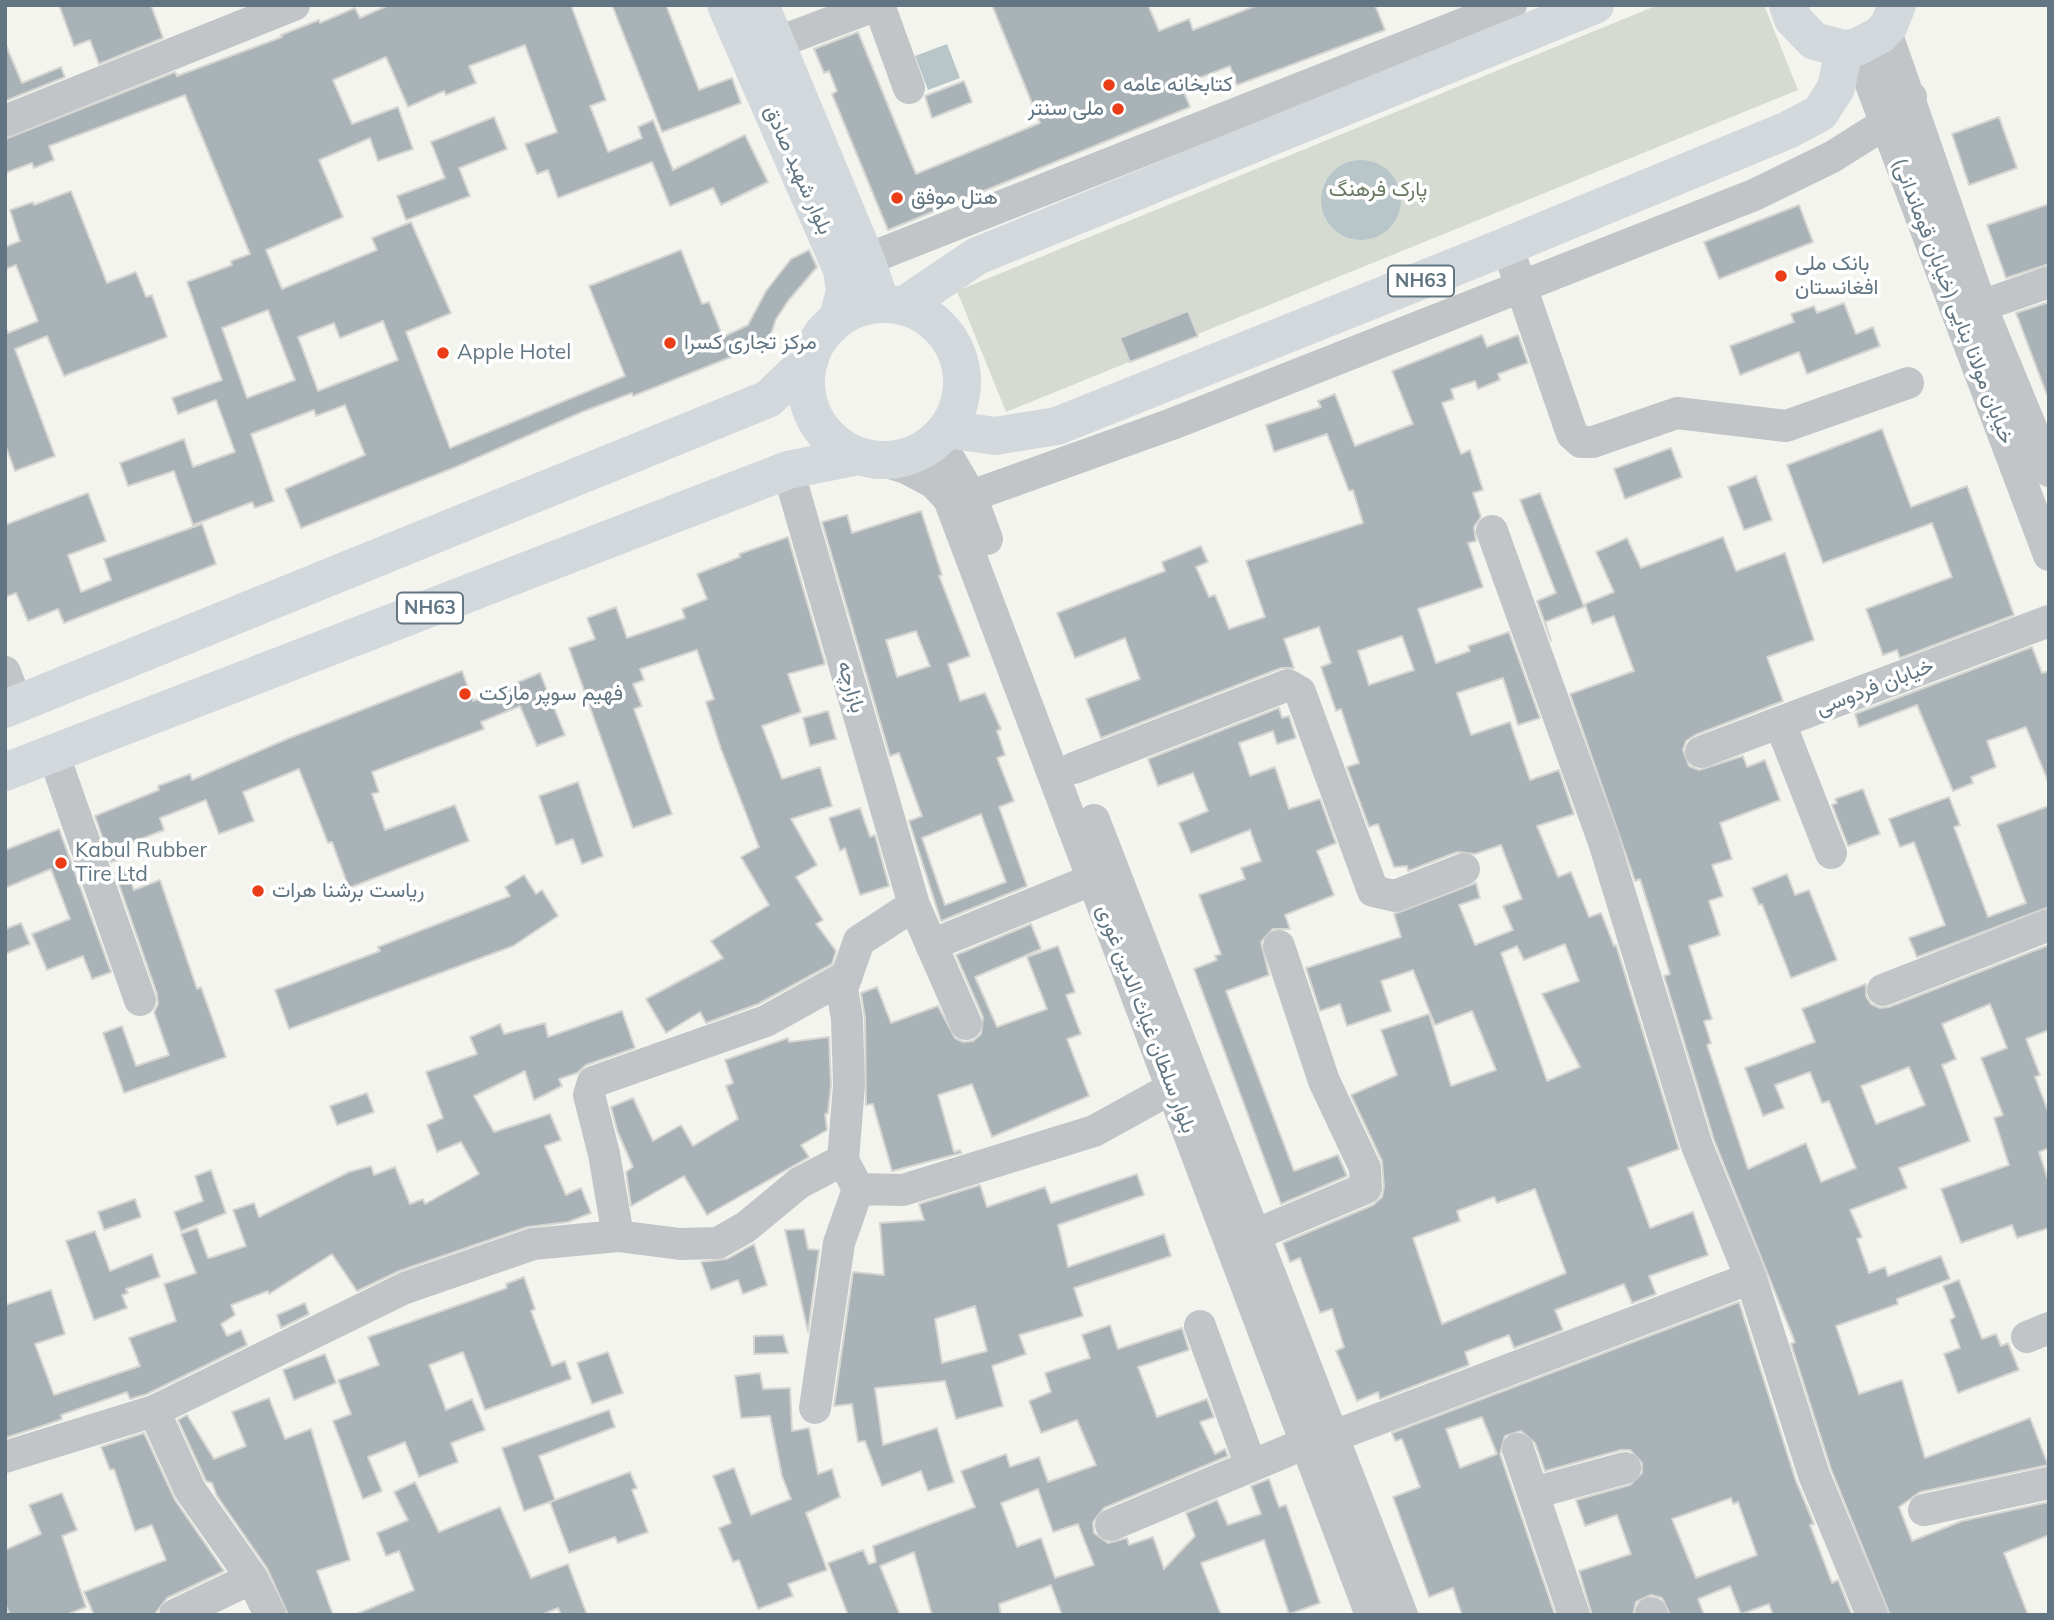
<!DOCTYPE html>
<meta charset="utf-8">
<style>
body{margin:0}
#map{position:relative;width:2054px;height:1620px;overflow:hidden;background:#f4f4ef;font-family:Mulish,sans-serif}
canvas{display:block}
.frame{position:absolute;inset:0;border:7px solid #617582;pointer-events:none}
</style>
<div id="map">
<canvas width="2054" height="1620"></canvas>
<div class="frame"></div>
</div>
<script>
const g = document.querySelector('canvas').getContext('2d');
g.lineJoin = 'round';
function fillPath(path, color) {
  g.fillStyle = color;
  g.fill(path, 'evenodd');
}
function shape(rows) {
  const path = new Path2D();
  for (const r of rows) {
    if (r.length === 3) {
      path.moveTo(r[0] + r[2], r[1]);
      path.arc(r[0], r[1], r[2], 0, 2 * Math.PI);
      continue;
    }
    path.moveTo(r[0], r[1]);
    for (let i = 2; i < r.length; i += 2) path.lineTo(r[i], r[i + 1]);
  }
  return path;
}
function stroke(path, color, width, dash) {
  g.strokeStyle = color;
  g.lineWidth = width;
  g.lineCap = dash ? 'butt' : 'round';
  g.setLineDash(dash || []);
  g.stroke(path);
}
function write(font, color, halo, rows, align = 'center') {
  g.font = font + ' Mulish,Vazirmatn,sans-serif';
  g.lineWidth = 7;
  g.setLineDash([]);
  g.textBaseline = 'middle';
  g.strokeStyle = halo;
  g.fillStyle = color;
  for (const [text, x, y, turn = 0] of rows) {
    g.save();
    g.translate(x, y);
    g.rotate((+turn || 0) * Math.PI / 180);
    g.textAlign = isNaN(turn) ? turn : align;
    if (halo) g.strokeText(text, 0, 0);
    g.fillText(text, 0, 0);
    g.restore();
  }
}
fillPath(shape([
 [1658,5,1764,5,1798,90,1006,412,957,291]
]), '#d5dbd0');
fillPath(shape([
 [947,44,960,78,928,90,915,56],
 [1361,200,40]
]), '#b8c6ca');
const building = shape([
 [59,5,151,5,163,38,99,64,90,40,74,46,59,5],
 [389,5,571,5,606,100,590,106,608,152,642,138,638,127,653,120,673,170,745,135,768,182,721,205,713,188,670,206,652,162,558,198,548,170,537,174,525,144,557,132,525,45,469,66,476,83,446,95,444,91,408,107,386,57,333,80,352,124,398,107,413,149,378,161,370,138,319,160,343,217,266,250,282,289,377,250,372,238,411,222,451,313,406,332,450,448,625,376,589,286,681,250,702,304,709,302,723,337,748,325,766,291,791,259,809,250,817,267,788,301,776,319,769,340,730,353,731,357,633,396,632,393,582,412,458,466,301,528,285,489,365,455,345,405,316,416,314,410,251,434,274,501,255,508,252,502,193,525,174,471,128,486,120,463,184,439,193,467,235,452,216,400,178,414,172,398,222,380,187,282,232,265,231,261,250,254,185,95,49,146,54,160,34,168,32,163,5,173,5,139,175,72,177,76,282,37,281,35,319,20,320,23,355,8,360,18,389,5],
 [268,310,295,380,247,398,222,328,268,310],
 [383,321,398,360,318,391,298,337,334,323,340,338,383,321],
 [612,5,666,5,699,90,732,78,741,103,662,132,612,5],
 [992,5,1148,5,1159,31,1189,19,1193,30,1258,5,1375,5,1385,30,1237,85,1230,66,1181,85,1190,107,888,230,832,94,837,91,829,71,824,73,814,49,858,32,916,174,1040,123,992,5],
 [5,43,22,83,61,67,65,77,5,101,5,43],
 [964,81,972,102,932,118,925,96,964,81],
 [494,117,507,149,459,168,470,196,406,220,397,196,445,178,431,142,494,117],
 [1999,117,2017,168,1969,185,1952,134,1999,117],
 [71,191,107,283,136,272,146,297,152,295,167,337,64,376,47,336,15,349,55,456,15,471,5,444,5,327,8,333,38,321,16,265,5,269,5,247,20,241,10,210,33,202,34,205,71,191],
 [2049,204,2049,264,2006,278,1987,225,2049,204],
 [1799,205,1813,242,1719,279,1704,242,1799,205],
 [2049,302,2049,395,2047,395,2016,313,2049,302],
 [1844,303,1856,334,1873,327,1880,346,1807,374,1799,352,1740,375,1730,346,1794,322,1791,314,1814,306,1817,313,1844,303],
 [1188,311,1198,336,1130,362,1120,338,1188,311],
 [1482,335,1487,347,1518,335,1528,363,1498,374,1500,380,1478,389,1475,381,1451,389,1454,399,1442,403,1461,454,1470,450,1483,490,1473,493,1481,517,1474,527,1476,541,1468,543,1483,587,1418,609,1436,663,1470,651,1468,646,1509,632,1540,718,1518,725,1503,678,1457,693,1471,735,1510,722,1530,780,1559,770,1574,814,1537,826,1558,877,1571,872,1589,917,1601,913,1614,946,1616,945,1679,1149,1628,1168,1650,1228,1693,1212,1708,1255,1649,1276,1656,1294,1632,1303,1624,1284,1555,1310,1563,1330,1514,1348,1509,1335,1465,1352,1469,1365,1380,1399,1378,1392,1357,1401,1336,1351,1344,1347,1332,1309,1320,1313,1300,1258,1290,1262,1283,1243,1373,1205,1382,1197,1384,1187,1382,1161,1351,1095,1397,1075,1381,1030,1429,1014,1451,1086,1496,1070,1472,1011,1435,1025,1413,970,1381,981,1391,1011,1347,1026,1340,1004,1320,1011,1306,968,1401,937,1394,914,1476,883,1480,898,1459,905,1475,945,1513,930,1503,906,1522,899,1501,845,1475,854,1457,852,1408,871,1407,866,1394,867,1378,824,1369,827,1347,767,1359,763,1341,709,1336,711,1321,667,1331,663,1319,627,1284,639,1294,668,1281,668,1101,738,1086,699,1140,679,1125,638,1075,658,1057,613,1165,571,1162,562,1201,546,1208,562,1196,567,1209,597,1215,595,1229,629,1265,617,1246,561,1363,523,1353,490,1349,491,1327,434,1274,452,1266,425,1321,407,1318,401,1335,394,1355,446,1413,424,1392,371,1482,335],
 [1402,636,1414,670,1369,685,1358,651,1402,636],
 [1565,944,1579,981,1542,994,1580,1067,1547,1081,1501,953,1517,946,1524,960,1565,944],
 [1535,1189,1566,1273,1442,1324,1413,1238,1460,1221,1457,1211,1494,1197,1497,1203,1535,1189],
 [1882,429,1911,507,1967,486,2014,615,1900,658,1897,650,1883,655,1866,609,1952,577,1932,523,1823,563,1787,465,1882,429],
 [1671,448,1682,477,1625,499,1614,469,1671,448],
 [1756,476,1772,520,1744,530,1728,487,1756,476],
 [88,493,106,541,68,555,81,592,111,580,104,559,202,524,216,564,64,623,58,609,28,621,16,593,5,597,5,525,88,493],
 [1540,493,1584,607,1545,622,1551,641,1537,601,1556,593,1520,500,1540,493],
 [921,511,942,575,939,576,970,656,948,664,960,701,985,693,1001,729,997,731,1005,755,997,758,1014,801,999,807,1027,886,941,921,909,821,922,816,899,753,890,756,822,522,847,515,852,533,921,511],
 [916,631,930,666,897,677,886,640,916,631],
 [981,814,1006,882,945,905,922,838,981,814],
 [788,537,825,664,788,674,801,712,762,726,782,779,820,767,832,806,791,819,817,865,796,877,823,920,816,924,836,951,832,964,758,1004,706,1023,700,1012,666,1033,646,999,723,958,711,941,769,905,741,857,759,847,721,749,706,702,714,699,697,650,640,669,644,680,633,684,642,706,634,709,672,814,633,828,569,648,595,639,587,618,616,607,627,638,685,618,682,609,707,599,697,574,740,557,739,554,788,537],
 [1723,537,1736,571,1785,553,1814,640,1767,657,1783,701,1695,735,1686,741,1683,750,1689,766,1699,770,1743,756,1747,767,1765,760,1780,800,1720,823,1732,859,1712,865,1723,896,1709,901,1720,935,1689,946,1712,1019,1704,1021,1711,1043,1707,1045,1748,1169,1806,1143,1821,1182,1856,1168,1829,1101,1822,1103,1810,1072,1775,1085,1784,1108,1763,1116,1745,1068,1815,1042,1802,1009,1866,984,1866,996,1871,1004,1880,1008,1889,1007,2049,945,2049,1030,2026,1039,2040,1075,2035,1077,2049,1114,2049,1148,2039,1152,2049,1183,2049,1228,2017,1238,2012,1225,1961,1243,1941,1189,2009,1165,1994,1118,2003,1115,1981,1058,2007,1048,1990,1004,1942,1024,1956,1059,1942,1065,1970,1141,1899,1168,1907,1188,1850,1210,1862,1237,1857,1239,1869,1273,1885,1267,1888,1276,1941,1256,1950,1279,1897,1299,1898,1304,1836,1326,1859,1394,1902,1380,1925,1458,2030,1418,2048,1465,1920,1492,1899,1507,1912,1541,1962,1521,2049,1502,2049,1535,2004,1553,2028,1615,1890,1615,1831,1469,1791,1344,1795,1342,1714,1140,1664,976,1670,974,1640,879,1635,881,1570,694,1634,671,1614,616,1592,624,1585,604,1614,592,1596,552,1627,538,1641,568,1723,537],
 [1909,1067,1925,1105,1876,1124,1861,1086,1909,1067],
 [2032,647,2042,673,2049,671,2049,784,2026,727,1987,741,1996,767,1971,777,1973,783,1953,791,1917,705,1859,727,1855,714,2032,647],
 [462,671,473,701,540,673,565,735,537,746,520,706,481,722,484,729,372,772,379,792,372,794,385,830,455,805,469,841,349,888,332,842,328,843,299,769,243,792,254,821,219,834,206,800,160,818,164,830,125,845,129,856,111,862,95,816,159,790,158,786,190,774,192,780,287,739,462,671],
 [1279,708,1282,718,1289,716,1296,738,1277,744,1273,731,1239,743,1250,776,1275,767,1289,809,1320,799,1336,843,1317,851,1334,895,1285,915,1290,929,1273,929,1261,942,1269,975,1226,991,1294,1171,1338,1155,1347,1176,1281,1204,1194,969,1217,960,1215,956,1221,954,1199,895,1245,879,1241,868,1261,861,1250,830,1191,853,1179,823,1208,811,1193,773,1158,786,1148,759,1279,708],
 [828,711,836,739,810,746,803,718,828,711],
 [578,782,603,856,582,864,573,839,556,845,539,796,578,782],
 [1863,789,1880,834,1848,846,1832,805,1837,803,1835,799,1863,789],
 [1949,797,1960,825,1954,827,1988,917,2026,903,1997,825,2049,806,2049,907,1917,957,1909,938,1945,925,1914,842,1900,847,1889,819,1949,797],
 [860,808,870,837,875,835,889,886,860,895,845,848,840,851,829,818,860,808],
 [59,829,111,972,92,979,83,956,47,970,32,934,70,919,51,869,5,888,5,850,59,829],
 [126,869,134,890,160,880,197,989,201,987,226,1057,124,1093,103,1033,122,1026,136,1066,169,1055,154,1012,158,1004,157,994,115,873,126,869],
 [1787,874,1795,895,1809,890,1837,960,1791,978,1762,904,1759,905,1752,888,1787,874],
 [524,875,536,894,542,890,558,916,513,946,289,1029,275,990,380,951,378,947,510,896,505,887,524,875],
 [21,923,30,944,5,954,5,929,21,923],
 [1031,924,1041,949,975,977,997,1027,1047,1009,1027,957,1058,946,1075,992,1066,995,1081,1034,1067,1039,1089,1096,992,1137,972,1084,938,1095,954,1152,960,1150,961,1153,892,1171,873,1104,866,1105,865,1018,861,993,877,987,891,1023,938,1006,955,1038,963,1042,973,1041,981,1034,983,1017,956,955,1031,924],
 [622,1011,635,1048,586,1065,577,1073,559,1079,562,1086,534,1100,525,1071,474,1096,494,1132,550,1114,561,1140,545,1146,566,1195,581,1188,591,1213,568,1222,527,1227,399,1271,357,1291,332,1254,269,1294,268,1291,231,1305,235,1315,221,1324,227,1336,241,1330,247,1345,147,1394,130,1399,127,1392,61,1415,62,1419,48,1424,5,1438,5,1305,51,1290,65,1334,35,1344,54,1395,140,1366,129,1338,176,1321,164,1284,196,1273,181,1234,197,1228,208,1258,213,1257,246,1246,233,1210,254,1203,259,1217,349,1172,371,1166,374,1175,395,1167,410,1204,423,1199,425,1204,479,1174,461,1142,437,1152,427,1125,443,1118,426,1072,477,1054,470,1037,500,1024,504,1034,545,1023,548,1037,622,1011],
 [829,1037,831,1085,828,1113,825,1114,827,1130,801,1145,809,1157,707,1215,684,1176,631,1206,626,1172,633,1167,617,1130,611,1107,633,1098,653,1141,681,1125,693,1146,738,1119,726,1086,733,1083,725,1060,788,1038,789,1042,829,1037],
 [367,1093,374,1112,337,1125,330,1106,367,1093],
 [211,1170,226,1213,181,1231,174,1212,203,1201,195,1176,211,1170],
 [1137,1174,1144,1195,1058,1225,1068,1267,1164,1234,1171,1256,1074,1288,1083,1316,1019,1335,1026,1354,992,1366,1003,1406,956,1419,945,1381,875,1388,883,1445,937,1428,954,1482,928,1491,921,1471,882,1486,865,1441,858,1442,852,1404,834,1406,853,1272,884,1275,880,1223,924,1220,919,1204,980,1185,987,1207,1045,1187,1051,1203,1137,1174],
 [975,1306,987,1351,942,1363,935,1319,975,1306],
 [135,1199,141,1217,104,1230,98,1212,135,1199],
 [804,1229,808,1249,819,1250,808,1332,785,1230,804,1229],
 [95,1231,110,1271,152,1254,160,1277,126,1289,128,1293,122,1295,127,1308,94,1320,66,1241,95,1231],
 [754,1244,767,1285,743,1294,738,1280,711,1290,701,1262,727,1259,754,1244],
 [524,1277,535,1309,531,1311,552,1366,565,1361,571,1379,485,1410,463,1352,429,1365,446,1410,472,1399,485,1430,451,1443,458,1462,419,1477,405,1442,368,1457,382,1491,363,1499,333,1421,351,1414,338,1380,379,1365,368,1337,507,1288,506,1284,524,1277],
 [1959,1280,1982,1339,1996,1334,2001,1346,2008,1343,2019,1370,1958,1393,1944,1354,1960,1348,1950,1320,1955,1317,1943,1286,1959,1280],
 [1739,1302,1796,1481,1814,1524,1810,1525,1832,1583,1838,1580,1852,1615,1773,1615,1769,1604,1741,1614,1730,1586,1698,1599,1704,1615,1670,1615,1662,1598,1651,1595,1636,1602,1633,1615,1592,1615,1579,1571,1631,1554,1617,1515,1585,1526,1576,1500,1630,1485,1642,1473,1642,1463,1630,1450,1621,1450,1545,1471,1535,1443,1521,1431,1505,1436,1500,1454,1555,1615,1462,1615,1453,1588,1429,1597,1393,1497,1420,1487,1402,1439,1395,1441,1392,1433,1739,1302],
 [1482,1417,1497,1454,1460,1468,1446,1429,1482,1417],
 [1731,1498,1733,1504,1738,1502,1757,1555,1696,1578,1672,1519,1731,1498],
 [305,1303,309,1314,281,1328,277,1315,305,1303],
 [1110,1325,1118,1349,1182,1328,1189,1350,1138,1367,1157,1417,1207,1399,1214,1417,1200,1422,1215,1454,1225,1449,1228,1456,1104,1508,1093,1522,1094,1533,1108,1543,1127,1538,1129,1545,1153,1537,1164,1569,1195,1536,1186,1513,1217,1500,1228,1525,1261,1514,1251,1486,1269,1479,1279,1507,1286,1505,1320,1603,1289,1614,1264,1540,1201,1563,1221,1615,1062,1615,1051,1585,999,1604,1001,1615,932,1615,914,1552,880,1566,900,1615,848,1615,828,1563,863,1550,869,1564,876,1562,873,1546,975,1507,961,1471,1006,1454,1010,1467,1039,1457,1048,1482,1096,1465,1077,1420,1041,1433,1029,1401,1051,1392,1045,1373,1090,1358,1082,1335,1110,1325],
 [1038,1489,1053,1532,1078,1524,1094,1565,1055,1578,1041,1538,1017,1547,1001,1503,1038,1489],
 [783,1335,788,1353,754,1354,754,1336,783,1335],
 [608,1352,623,1393,592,1404,577,1363,608,1352],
 [325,1354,336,1383,294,1400,283,1370,325,1354],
 [760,1373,763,1389,790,1388,792,1431,809,1428,818,1474,832,1469,840,1497,806,1513,827,1570,788,1584,793,1596,758,1609,739,1560,733,1562,719,1528,731,1523,713,1476,734,1468,751,1515,791,1499,782,1476,770,1416,741,1418,735,1376,760,1373],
 [269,1398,285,1439,311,1429,350,1560,317,1571,333,1615,288,1615,267,1568,217,1496,212,1483,206,1481,178,1420,187,1415,214,1459,246,1446,232,1412,269,1398],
 [609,1410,615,1427,539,1456,555,1500,524,1511,502,1448,609,1410],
 [144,1433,175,1500,224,1571,167,1598,154,1615,94,1615,84,1592,166,1560,152,1525,135,1531,114,1469,110,1470,101,1447,144,1433],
 [630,1472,637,1488,632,1490,648,1532,618,1543,615,1537,569,1553,550,1502,630,1472],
 [415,1482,439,1532,500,1507,531,1578,568,1564,587,1615,561,1615,558,1608,541,1615,354,1615,414,1590,399,1551,386,1556,377,1533,408,1520,394,1492,415,1482],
 [62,1493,77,1530,62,1536,86,1607,66,1615,10,1615,5,1604,5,1550,41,1534,29,1505,62,1493]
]);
fillPath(building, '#a9b2b6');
stroke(building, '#d5d5d2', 2);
stroke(shape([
 [879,5,909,88],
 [1885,29,1981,306,2049,471],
 [776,43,877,5],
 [1857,47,2049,555],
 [5,121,294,5],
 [1507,246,1572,434,1581,442,1593,442,1677,413,1786,426,1908,383],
 [845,268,1511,5],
 [1981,306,2049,282],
 [937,438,971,496,987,539],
 [880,460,906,468,934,483,949,499,1371,1615],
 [788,470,914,905,966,1024],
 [950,499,971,496,1172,424,1754,195,1832,157,1886,123,1911,97],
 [1492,531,1604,842,1697,1146,1751,1278,1814,1475,1872,1615],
 [5,672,17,704],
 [1780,723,1831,853],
 [1701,752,2049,621],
 [53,753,140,1000],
 [1074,768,1288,685,1300,692,1373,891,1395,896,1464,869],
 [1094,820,1402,1615],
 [931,945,1094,879],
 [1883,990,2049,925],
 [843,1160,858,1189,903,1190,1094,1131,1172,1088],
 [1257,1234,1366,1188,1365,1168,1324,1081,1279,946],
 [618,1236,604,1154,589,1095,593,1082,766,1021,847,976],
 [1200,1326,1251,1466],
 [2027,1337,2049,1328],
 [815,1408,839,1243,858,1189],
 [154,1411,190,1490,252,1578,270,1615],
 [1334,1436,1751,1278],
 [1518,1449,1574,1615],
 [5,1457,154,1411,405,1288,533,1244,618,1236,680,1244,718,1243,746,1227,799,1183,843,1160,849,1085,847,1019,842,989,859,941,914,905],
 [1533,1493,1625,1468],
 [1924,1510,2049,1483],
 [1111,1525,1306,1443],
 [1651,1613,1652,1615],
 [175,1615,252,1578]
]), '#c1c5c8', 32);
stroke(shape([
 [726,5,842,270,845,291,838,318,823,333],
 [760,5,866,260,881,304]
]), '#d2d8dc', 38);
stroke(shape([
 [1788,5,1793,19,1814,41,1844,49,1857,47,1880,35,1889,25,1897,5],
 [884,382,78],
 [903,306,977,256,1595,5],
 [947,429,995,436,1057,426,1507,246,1788,130,1820,113,1836,88,1844,49],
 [5,709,768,399,810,359],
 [5,772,788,470,858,456]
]), '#d2d8dc', 38);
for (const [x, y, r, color] of [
 [1109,85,7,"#eb3e18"],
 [1118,109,7,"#eb3e18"],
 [897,198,7,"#eb3e18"],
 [1781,276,7,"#eb3e18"],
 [670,343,7,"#eb3e18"],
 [443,353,7,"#eb3e18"],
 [465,694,7,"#eb3e18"],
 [61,863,7,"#eb3e18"],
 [258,891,7,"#eb3e18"]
]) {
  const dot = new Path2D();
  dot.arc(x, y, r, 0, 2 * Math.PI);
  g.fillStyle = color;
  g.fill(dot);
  stroke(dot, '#fff', 2.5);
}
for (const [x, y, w] of [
 [1421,281,66],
 [430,608,66]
]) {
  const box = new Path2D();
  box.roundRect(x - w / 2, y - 15.5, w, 31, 5);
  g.fillStyle = '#fff';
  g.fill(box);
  stroke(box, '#617582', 2);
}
write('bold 19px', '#617582', null, [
 ["NH63",1421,281],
 ["NH63",430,608]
]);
write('21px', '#617582', '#fff', [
 ["کتابخانه عامه",1123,85],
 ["ملی سنتر",1104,109,"right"],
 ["هتل موفق",911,198],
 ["بانک ملی",1795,264],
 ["افغانستان",1795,288],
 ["مرکز تجاری کسرا",684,343],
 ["Apple Hotel",457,353],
 ["فهیم سوپر مارکت",479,694],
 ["Kabul Rubber",75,851],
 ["Tire Ltd",75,875],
 ["ریاست برشنا هرات",272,891]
], 'left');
write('21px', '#617582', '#fff', [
 ["بلوار شهید صادق",798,170,66],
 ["خیابان مولانا بنایی (خیابان قوماندانی)",1953,301,69],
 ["بازارچه",851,687,74],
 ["خیابان فردوسی",1875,687,-21],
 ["بلوار سلطان غیاث الدین غوری",1146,1019,69]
]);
write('21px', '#677960', '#fff', [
 ["پارک فرهنگ",1378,190]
]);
</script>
